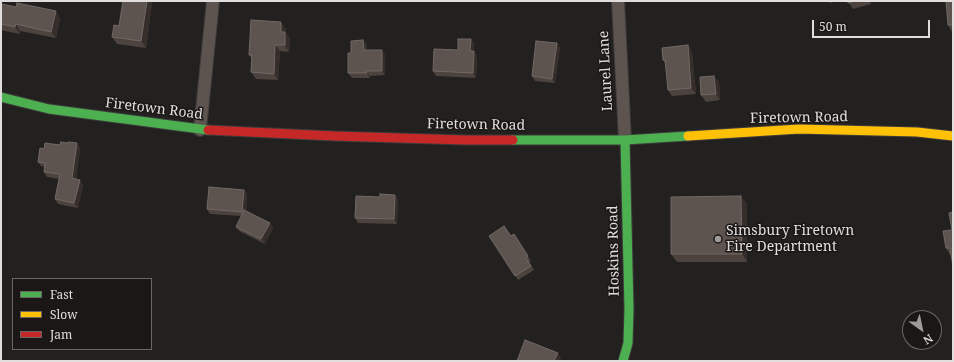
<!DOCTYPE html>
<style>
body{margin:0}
#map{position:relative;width:954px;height:362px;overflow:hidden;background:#232120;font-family:"Noto Serif",serif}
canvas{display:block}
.frame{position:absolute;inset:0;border:2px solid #e0dddc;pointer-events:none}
.legend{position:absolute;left:12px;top:278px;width:140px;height:72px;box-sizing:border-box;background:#1b1716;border:1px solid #6a6665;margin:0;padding:5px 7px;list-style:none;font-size:12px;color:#e0dddc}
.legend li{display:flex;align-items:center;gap:8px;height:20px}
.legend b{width:20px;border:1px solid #6a6665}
.north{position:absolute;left:902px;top:310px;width:40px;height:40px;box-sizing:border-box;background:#1b1716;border:1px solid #6a6665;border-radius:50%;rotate:147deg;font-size:11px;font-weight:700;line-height:16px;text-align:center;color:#e0dddc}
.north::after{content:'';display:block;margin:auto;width:14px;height:18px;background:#9e9b9a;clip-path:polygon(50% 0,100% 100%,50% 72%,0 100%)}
.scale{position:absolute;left:812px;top:20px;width:118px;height:18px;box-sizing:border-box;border:2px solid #e0dddc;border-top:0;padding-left:5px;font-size:12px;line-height:14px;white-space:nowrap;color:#e0dddc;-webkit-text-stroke:3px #1b1716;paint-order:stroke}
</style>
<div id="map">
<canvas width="954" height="362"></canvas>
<div class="frame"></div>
<ul class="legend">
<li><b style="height:5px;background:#4caf50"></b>Fast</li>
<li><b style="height:5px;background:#ffc107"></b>Slow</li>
<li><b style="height:5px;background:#c62828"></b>Jam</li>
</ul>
<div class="north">N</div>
<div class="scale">50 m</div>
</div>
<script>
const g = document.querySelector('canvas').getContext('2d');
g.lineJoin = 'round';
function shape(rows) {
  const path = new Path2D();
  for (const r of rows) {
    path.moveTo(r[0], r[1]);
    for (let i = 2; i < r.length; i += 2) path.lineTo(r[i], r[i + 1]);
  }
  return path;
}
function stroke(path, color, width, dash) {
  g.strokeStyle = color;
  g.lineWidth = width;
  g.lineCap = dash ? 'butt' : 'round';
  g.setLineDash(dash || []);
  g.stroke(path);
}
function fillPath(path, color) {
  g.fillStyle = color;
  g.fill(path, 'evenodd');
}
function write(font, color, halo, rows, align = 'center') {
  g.font = font + ' "Noto Serif",serif';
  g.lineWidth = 3;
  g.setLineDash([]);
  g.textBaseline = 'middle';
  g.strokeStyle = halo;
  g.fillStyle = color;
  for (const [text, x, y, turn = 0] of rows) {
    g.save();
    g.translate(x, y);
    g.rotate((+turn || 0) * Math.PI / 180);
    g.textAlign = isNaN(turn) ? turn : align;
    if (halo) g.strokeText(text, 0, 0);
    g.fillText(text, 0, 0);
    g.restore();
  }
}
const street = shape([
 [618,1,625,140],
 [200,130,213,1]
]);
const fast = shape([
 [1,97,49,109,208,130],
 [513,140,625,140,688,136],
 [623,361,628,343,629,309,625,140]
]);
const slow = shape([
 [688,136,799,129,917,132,953,136]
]);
const jam = shape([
 [208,130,334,136,465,140,513,140]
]);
stroke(street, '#3d3b3b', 14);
stroke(fast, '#3d3b3b', 11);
stroke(slow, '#3d3b3b', 11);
stroke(jam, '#3d3b3b', 11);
stroke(street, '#5d5450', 12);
stroke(fast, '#4caf50', 9);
stroke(slow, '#ffc107', 9);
stroke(jam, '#c62828', 9);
fillPath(shape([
 [123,1,150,1,152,3,146,48,117,44,112,37,119,26],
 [828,1,838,1,830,3],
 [848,1,870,1,871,4,853,9],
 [953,1,953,32,952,32,948,25],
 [1,4,60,18,56,38,20,31,20,34,1,30],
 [286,29,286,33,290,39,289,52,280,51,278,80,256,79,251,72,252,59,249,55],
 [471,39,474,44,474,51,477,56,476,78,436,76,433,71],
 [363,40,367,45,367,50,385,54,385,75,370,76,370,78,352,78,348,73],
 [557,43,560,48,555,83,535,81,532,76],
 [688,45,692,52,696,94,672,96,668,90,666,64,663,60],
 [719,82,720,100,706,102,701,95],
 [67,143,77,143,80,148,76,179,83,185,78,208,58,204,55,199,60,179,47,177,44,172,45,167,41,166,38,162,44,149],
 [247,194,246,211,270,223,273,228,265,244,239,231,236,227,242,216,210,214,207,209],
 [398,199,397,224,358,223,355,218],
 [747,204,747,262,677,262,671,254],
 [953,212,951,255,950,255,946,248,952,230],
 [514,234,531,261,529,262,534,270,518,280,489,236,511,236]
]), '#4d433e');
fillPath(shape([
 [147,1,150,1,152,3,146,48,141,41],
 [56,11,60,18,56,38,51,32],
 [281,22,286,29,286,33,290,39,289,52,285,45,281,32],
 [16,24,20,31,20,34,15,27],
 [471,39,474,44,474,51,477,56,476,78,473,73,470,51],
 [363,40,367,45,367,55,364,50],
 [557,43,560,48,555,83,552,79],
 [275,45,280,51,278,80,274,74],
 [688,45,692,52,696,94,691,88],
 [382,50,385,54,385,75,382,71],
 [366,71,370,76,370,78,367,73],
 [714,76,719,82,720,100,716,94],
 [77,143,80,148,75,183,72,178],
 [80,180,83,185,78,208,74,203],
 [244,190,247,194,245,217,242,212],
 [395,195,398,199,397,224,394,219],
 [741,196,747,204,747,262,742,254],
 [270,223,273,228,265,244,261,239],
 [558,353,561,358,560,361,554,361]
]), '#362e2b');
const building = shape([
 [123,1,147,1,141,41,112,37,114,25,119,26,123,1],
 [848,1,855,1,848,3,848,1],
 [946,1,953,1,953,25,948,25,946,1],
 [17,3,56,11,51,32,16,24,15,27,1,24,1,4,16,7,17,3],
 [251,20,281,22,281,32,285,32,285,45,275,45,274,74,251,72,252,55,249,55,251,20],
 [458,39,471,39,470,51,474,51,473,73,433,71,434,49,458,50,458,39],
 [363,40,364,50,382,50,382,71,366,71,367,73,348,73,348,53,351,53,351,41,363,40],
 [536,41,557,43,552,79,532,76,536,41],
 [688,45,691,88,668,90,665,60,663,60,662,48,688,45],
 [714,76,716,94,701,95,700,77,714,76],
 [61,142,67,143,68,142,77,143,72,178,80,180,74,203,55,199,60,174,44,172,45,163,38,162,40,148,44,149,45,143,60,145,61,142],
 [209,187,244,190,242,212,207,209,209,187],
 [380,194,395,195,394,219,355,218,356,196,380,197,380,194],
 [741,196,742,254,671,254,671,197,741,196],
 [244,210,270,223,261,239,236,227,244,210],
 [953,212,953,267,950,248,946,248,943,231,952,230,949,213,953,212],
 [504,226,511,236,514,234,528,256,526,258,531,266,515,276,489,236,504,226],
 [525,340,558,353,554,361,517,361,525,340]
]);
fillPath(building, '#5d534f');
stroke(building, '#716965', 1);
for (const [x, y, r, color] of [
 [718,239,4,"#9e9b9a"]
]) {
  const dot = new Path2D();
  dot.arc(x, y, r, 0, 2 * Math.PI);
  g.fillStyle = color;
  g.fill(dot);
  stroke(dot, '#1b1716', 1.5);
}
write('14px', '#e0dddc', '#1b1716', [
 ["Laurel Lane",606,71,-93],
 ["Firetown Road",154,109,7],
 ["Firetown Road",799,118,-1],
 ["Firetown Road",476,125,1],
 ["Hoskins Road",614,251,-91]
]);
write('14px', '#e0dddc', '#1b1716', [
 ["Simsbury Firetown",726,231],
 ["Fire Department",726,247]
], 'left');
</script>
